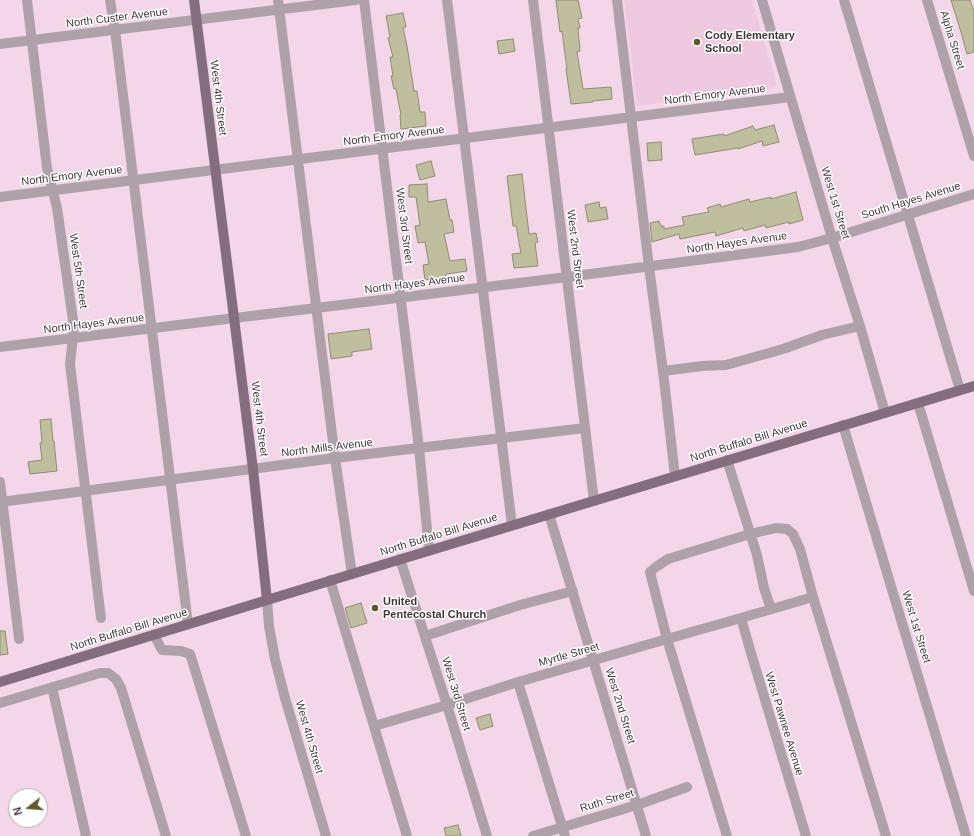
<!DOCTYPE html>
<style>
body{margin:0}
#map{position:relative;width:974px;height:836px;overflow:hidden;background:#f4d6e9;font-family:Arial,sans-serif}
canvas{display:block}
.north{position:absolute;left:8px;top:788px;width:40px;height:40px;box-sizing:border-box;background:#fff;border:1px solid #b4afb2;border-radius:50%;rotate:253deg;font-size:11px;font-weight:700;line-height:16px;text-align:center;color:#43373e}
.north::after{content:'';display:block;margin:auto;width:14px;height:18px;background:#5d5926;clip-path:polygon(50% 0,100% 100%,50% 72%,0 100%)}
</style>
<div id="map">
<canvas width="974" height="836"></canvas>
<div class="north">N</div>
</div>
<script>
const g = document.querySelector('canvas').getContext('2d');
g.lineJoin = 'round';
function fillPath(path, color) {
  g.fillStyle = color;
  g.fill(path, 'evenodd');
}
function shape(rows) {
  const path = new Path2D();
  for (const r of rows) {
    path.moveTo(r[0], r[1]);
    for (let i = 2; i < r.length; i += 2) path.lineTo(r[i], r[i + 1]);
  }
  return path;
}
function stroke(path, color, width, dash) {
  g.strokeStyle = color;
  g.lineWidth = width;
  g.lineCap = dash ? 'butt' : 'round';
  g.setLineDash(dash || []);
  g.stroke(path);
}
function write(font, color, halo, rows, align = 'center') {
  g.font = font + ' Arial,sans-serif';
  g.lineWidth = 3;
  g.setLineDash([]);
  g.textBaseline = 'middle';
  g.strokeStyle = halo;
  g.fillStyle = color;
  for (const [text, x, y, turn = 0] of rows) {
    g.save();
    g.translate(x, y);
    g.rotate((+turn || 0) * Math.PI / 180);
    g.textAlign = isNaN(turn) ? turn : align;
    if (halo) g.strokeText(text, 0, 0);
    g.fillText(text, 0, 0);
    g.restore();
  }
}
fillPath(shape([
 [624,0,752,0,777,84,773,88,637,106]
]), '#eec9e0');
const building = shape([
 [556,0,578,0,582,18,578,19,580,28,578,28,580,51,577,52,583,89,611,87,612,99,593,101,593,102,571,104,566,69,567,69,562,31,560,32,556,0],
 [951,0,970,0,974,11,974,52,967,54,961,32,951,0],
 [403,13,406,27,403,28,407,46,414,91,417,91,420,112,425,112,426,126,401,129,400,115,401,115,396,89,394,89,391,76,393,76,390,57,393,57,388,38,390,37,386,16,403,13],
 [513,39,515,51,499,54,497,41,513,39],
 [774,125,779,142,763,146,762,141,738,149,738,148,695,155,692,139,724,134,724,136,753,126,755,130,774,125],
 [661,142,662,160,648,161,647,143,661,142],
 [431,161,435,176,420,180,416,165,431,161],
 [522,174,529,234,536,233,538,242,535,243,538,266,514,268,512,254,521,253,516,226,513,226,507,176,522,174],
 [427,184,428,202,446,199,450,220,452,220,454,232,444,234,450,261,465,259,467,271,446,274,446,277,425,280,423,265,429,264,425,242,418,243,415,226,420,225,416,197,409,197,409,185,427,184],
 [796,192,803,220,789,224,789,222,766,228,765,225,744,231,743,228,716,236,715,232,680,239,679,234,652,242,650,223,659,221,661,226,664,226,664,229,684,225,682,217,709,212,707,208,720,204,721,207,749,199,750,202,771,197,771,199,796,192],
 [599,202,600,208,606,207,608,219,588,222,585,205,599,202],
 [369,329,372,349,352,352,352,356,331,359,328,334,369,329],
 [51,419,53,441,54,441,57,471,30,474,28,462,42,460,40,443,42,443,40,420,51,419],
 [361,603,367,623,351,628,345,608,361,603],
 [0,631,5,631,8,654,0,655,0,631],
 [490,714,493,726,480,730,476,718,490,714],
 [458,825,461,836,446,836,444,828,458,825]
]);
fillPath(building, '#bfbe9f');
stroke(building, '#8e8d6f', 1);
stroke(shape([
 [27,0,47,168,57,208,74,327,70,364,101,618],
 [110,0,115,30,188,624],
 [278,0,335,458,352,574],
 [364,0,419,448,429,550],
 [447,0,512,525],
 [533,0,594,501],
 [617,0,649,267,663,371,675,476],
 [762,0,832,238,860,326,885,413],
 [844,0,960,390],
 [927,0,974,156],
 [0,44,356,0],
 [0,197,790,97],
 [0,347,567,277,798,247,832,238,974,194],
 [663,371,702,366,726,365,783,349,822,335,860,326],
 [918,403,974,591],
 [843,425,890,583,966,836],
 [727,460,757,555,764,588,771,609],
 [0,482,19,639],
 [0,502,335,458,585,428],
 [549,514,646,836],
 [400,559,447,705,487,836],
 [330,580,407,836],
 [267,600,269,626,275,659,285,698,326,836],
 [741,618,751,653,806,836],
 [154,635,162,650,181,651,190,654,192,660,246,836],
 [425,636,520,605,573,591],
 [518,682,565,836],
 [52,687,86,836],
 [0,703,100,673,108,673,116,679,121,688,166,836],
 [374,726,447,705,518,682,667,639,741,618,813,597],
 [533,836,637,805,687,787],
 [727,836,667,639,650,572,656,567,668,559,750,534,776,528,787,529,793,534,800,549,813,597,886,836]
]), '#afa1aa', 10);
stroke(shape([
 [194,0,253,469,267,600],
 [0,682,352,574,974,386]
]), '#846d7c', 10);
for (const [x, y, r, color] of [
 [697,42,4,"#5d5926"],
 [375,608,4,"#5d5926"]
]) {
  const dot = new Path2D();
  dot.arc(x, y, r, 0, 2 * Math.PI);
  g.fillStyle = color;
  g.fill(dot);
  stroke(dot, '#fff', 1.5);
}
write('11px', '#43373e', '#fff', [
 ["North Custer Avenue",117,18,-7],
 ["Alpha Street",952,40,73],
 ["North Emory Avenue",715,95,-7],
 ["West 4th Street",218,98,83],
 ["North Emory Avenue",394,136,-7],
 ["North Emory Avenue",72,176,-7],
 ["South Hayes Avenue",911,201,-17],
 ["West 1st Street",835,203,73],
 ["West 3rd Street",404,226,83],
 ["North Hayes Avenue",737,243,-8],
 ["West 2nd Street",575,249,83],
 ["West 5th Street",78,271,82],
 ["North Hayes Avenue",415,284,-7],
 ["North Hayes Avenue",94,324,-7],
 ["West 4th Street",259,419,83],
 ["North Buffalo Bill Avenue",749,441,-17],
 ["North Mills Avenue",327,448,-7],
 ["North Buffalo Bill Avenue",439,535,-17],
 ["West 1st Street",916,627,73],
 ["North Buffalo Bill Avenue",129,630,-17],
 ["Myrtle Street",569,655,-16],
 ["West 3rd Street",456,694,73],
 ["West 2nd Street",620,706,73],
 ["West Pawnee Avenue",784,724,73],
 ["West 4th Street",309,737,74],
 ["Ruth Street",607,801,-17]
]);
write('bold 11px', '#43373e', '#fff', [
 ["Cody Elementary",705,36],
 ["School",705,49],
 ["United",383,602],
 ["Pentecostal Church",383,615]
], 'left');
</script>
